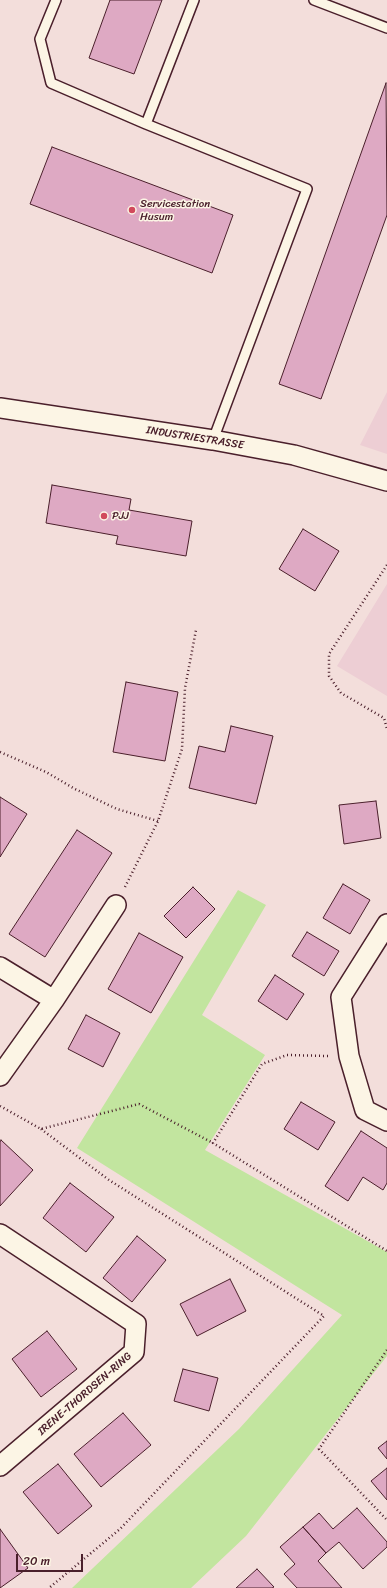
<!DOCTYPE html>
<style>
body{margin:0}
#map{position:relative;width:387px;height:1588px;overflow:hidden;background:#f3dedb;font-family:Sriracha,sans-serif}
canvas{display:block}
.scale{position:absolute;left:16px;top:1554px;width:67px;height:18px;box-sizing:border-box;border:2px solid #4a1f2b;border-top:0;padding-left:5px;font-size:12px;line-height:14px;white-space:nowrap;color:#4a1f2b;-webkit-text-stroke:3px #fcf5e5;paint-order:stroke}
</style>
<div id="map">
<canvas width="387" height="1588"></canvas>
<div class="scale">20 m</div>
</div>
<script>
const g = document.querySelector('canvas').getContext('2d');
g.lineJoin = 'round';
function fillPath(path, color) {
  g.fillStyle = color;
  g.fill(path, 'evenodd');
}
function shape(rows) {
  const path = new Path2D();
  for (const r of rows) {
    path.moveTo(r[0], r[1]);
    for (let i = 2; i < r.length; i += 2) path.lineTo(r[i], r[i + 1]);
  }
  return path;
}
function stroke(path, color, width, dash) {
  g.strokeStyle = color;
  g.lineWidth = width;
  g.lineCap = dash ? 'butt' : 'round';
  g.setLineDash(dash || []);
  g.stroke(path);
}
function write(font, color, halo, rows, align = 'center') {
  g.font = font + ' Sriracha,sans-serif';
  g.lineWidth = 3;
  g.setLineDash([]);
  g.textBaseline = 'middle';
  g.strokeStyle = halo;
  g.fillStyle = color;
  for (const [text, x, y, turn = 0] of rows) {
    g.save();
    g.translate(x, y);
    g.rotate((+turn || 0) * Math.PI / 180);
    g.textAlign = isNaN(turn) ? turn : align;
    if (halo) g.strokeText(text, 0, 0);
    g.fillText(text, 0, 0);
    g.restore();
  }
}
fillPath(shape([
 [387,392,387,454,360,445],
 [387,584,387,696,337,666]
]), '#edced4');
fillPath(shape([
 [238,890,266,905,202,1015,265,1055,205,1150,387,1252,387,1356,246,1536,191,1588,72,1588,239,1429,342,1315,77,1148]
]), '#c2e59f');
const building = shape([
 [110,0,162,0,134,74,89,58,110,0],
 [386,83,387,215,321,399,279,384,386,83],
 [52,147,233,215,212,273,30,204,52,147],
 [52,485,131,499,129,510,192,521,186,556,116,544,118,536,46,523,52,485],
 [303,529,339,551,315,591,279,569,303,529],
 [126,682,178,692,165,761,113,752,126,682],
 [231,726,273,736,256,804,189,788,199,746,225,752,231,726],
 [0,797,27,814,0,857,0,797],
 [376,801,381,838,344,844,339,805,376,801],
 [77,830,112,853,45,957,9,934,77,830],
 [343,884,370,900,350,934,323,918,343,884],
 [193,887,215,909,186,938,164,916,193,887],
 [307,932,339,951,324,976,292,956,307,932],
 [139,933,183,957,151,1013,108,989,139,933],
 [275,975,304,994,287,1020,258,1001,275,975],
 [86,1015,120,1033,103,1067,68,1049,86,1015],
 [301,1102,335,1122,318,1150,284,1129,301,1102],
 [361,1131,387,1148,387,1183,383,1190,363,1177,348,1201,325,1186,361,1131],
 [1,1140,33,1170,0,1206,0,1142,1,1140],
 [70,1183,114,1217,86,1252,43,1218,70,1183],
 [137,1236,166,1260,132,1302,103,1278,137,1236],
 [230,1279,246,1311,197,1336,180,1304,230,1279],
 [47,1331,77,1369,41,1397,12,1359,47,1331],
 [183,1369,218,1378,209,1411,174,1401,183,1369],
 [123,1413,151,1445,101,1487,74,1454,123,1413],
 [387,1441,387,1459,378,1448,387,1441],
 [58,1464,92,1506,58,1534,23,1492,58,1464],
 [387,1468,387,1500,371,1481,387,1468],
 [357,1508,387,1542,387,1547,363,1569,339,1542,326,1553,303,1527,319,1513,333,1529,357,1508],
 [303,1527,326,1553,318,1561,342,1588,297,1588,284,1574,295,1564,280,1547,303,1527],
 [0,1529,28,1568,0,1588,0,1529],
 [257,1569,274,1587,272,1588,236,1588,257,1569]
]);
fillPath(building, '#dea9c3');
stroke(building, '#4a1f2b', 1);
const lane = shape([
 [56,0,40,39,51,83,146,124,307,189,213,440],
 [314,0,387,28],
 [146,124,194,0]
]);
const street = shape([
 [0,408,213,440,294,455,387,481],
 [387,924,341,997,349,1056,365,1110,387,1121],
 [0,967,54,1000],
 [0,1076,54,1000,116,905],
 [0,1234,136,1324,134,1352,0,1466]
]);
stroke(lane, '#4a1f2b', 12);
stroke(street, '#4a1f2b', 22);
stroke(shape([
 [387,565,329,654,329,676,341,693,384,718,387,729],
 [0,752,46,772,75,789,117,809,158,821],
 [125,887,158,821,182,749,185,688,196,630],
 [328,1056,287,1055,262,1064,213,1143,387,1251],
 [0,1106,41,1129,139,1104,213,1143],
 [41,1129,109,1180,324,1316,120,1529,49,1588],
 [387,1350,319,1449,387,1520]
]), '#4a1f2b', 2.5, [1, 3]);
stroke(lane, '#fcf5e5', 9);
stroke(street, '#fcf5e5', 19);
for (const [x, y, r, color] of [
 [132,210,4,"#d1495b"],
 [104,516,4,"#d1495b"]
]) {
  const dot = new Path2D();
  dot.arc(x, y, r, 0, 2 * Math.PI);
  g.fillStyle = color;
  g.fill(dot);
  stroke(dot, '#fcf5e5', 1.5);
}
write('11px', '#4a1f2b', '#fcf5e5', [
 ["Servicestation",140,204],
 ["Husum",140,217],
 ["PJJ",112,516]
], 'left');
write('11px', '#4a1f2b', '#fcf5e5', [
 ["INDUSTRIESTRASSE",195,438,9],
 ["IRENE-THORDSEN-RING",85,1394,-41]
]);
</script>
